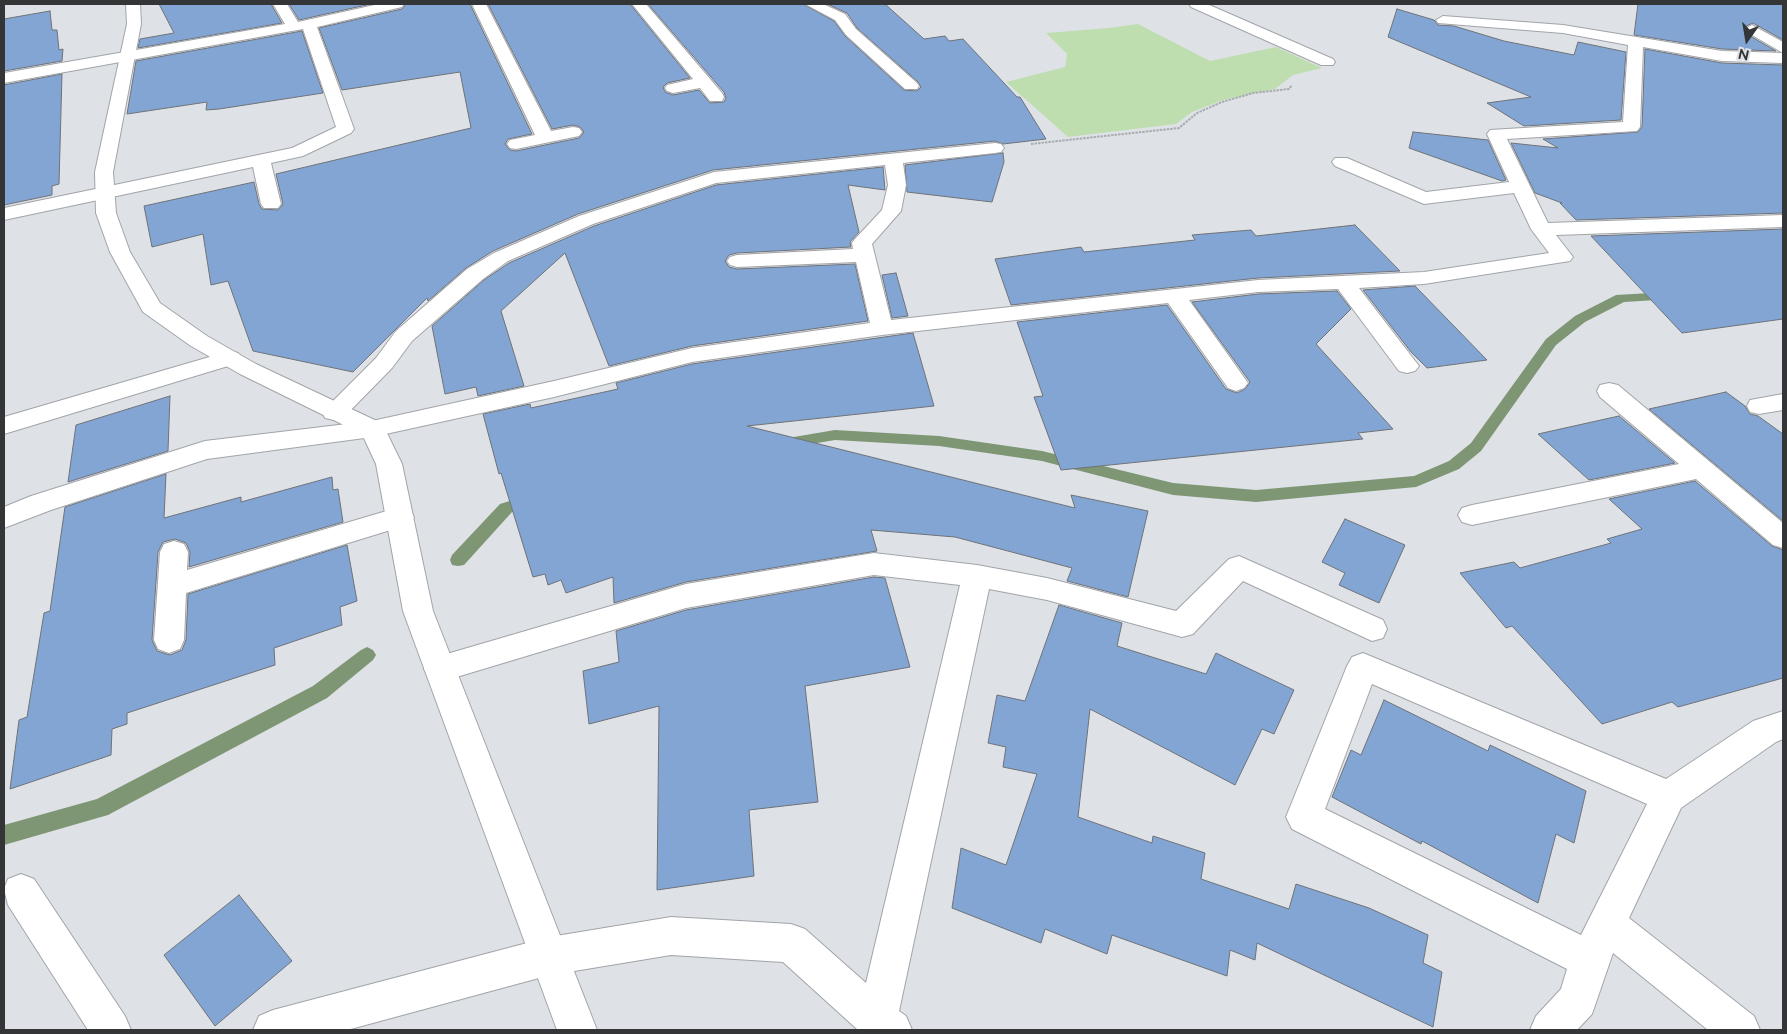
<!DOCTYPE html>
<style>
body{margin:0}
#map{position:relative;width:1787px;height:1034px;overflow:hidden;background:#dee2e7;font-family:Raleway,sans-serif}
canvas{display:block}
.frame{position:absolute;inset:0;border:5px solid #343537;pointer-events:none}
.north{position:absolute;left:1722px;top:15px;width:50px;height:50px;-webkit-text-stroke:4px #dee2e7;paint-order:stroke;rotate:193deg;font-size:14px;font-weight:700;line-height:20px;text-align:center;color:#343537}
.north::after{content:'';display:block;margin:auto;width:18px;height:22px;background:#343537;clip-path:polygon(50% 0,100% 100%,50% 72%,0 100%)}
</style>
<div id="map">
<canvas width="1787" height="1034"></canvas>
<div class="frame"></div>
<div class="north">N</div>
</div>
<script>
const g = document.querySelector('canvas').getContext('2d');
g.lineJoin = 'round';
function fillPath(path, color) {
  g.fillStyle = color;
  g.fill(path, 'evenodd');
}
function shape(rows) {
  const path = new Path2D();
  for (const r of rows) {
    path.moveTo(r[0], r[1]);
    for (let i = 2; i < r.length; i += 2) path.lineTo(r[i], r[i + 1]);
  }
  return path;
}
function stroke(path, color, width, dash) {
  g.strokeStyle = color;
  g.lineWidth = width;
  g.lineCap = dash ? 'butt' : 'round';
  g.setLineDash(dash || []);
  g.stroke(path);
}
fillPath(shape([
 [1138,24,1210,61,1276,47,1322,68,1293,75,1275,89,1223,100,1192,112,1176,124,1068,137,1006,82,1065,67,1067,54,1046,33,1109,28]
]), '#bedeaf');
fillPath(shape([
 [1668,292,1674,296,1673,299,1624,302,1585,322,1556,345,1481,451,1459,469,1416,487,1256,502,1173,495,1042,461,939,446,835,440,782,449,777,448,774,444,777,440,782,439,835,430,939,436,1042,451,1173,483,1256,490,1414,476,1449,461,1471,443,1546,339,1575,316,1616,295,1668,292],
 [532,494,538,496,540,500,538,504,512,512,464,565,458,566,452,565,450,560,452,555,500,504,532,494],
 [367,647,373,650,376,655,373,660,327,698,108,815,4,845,4,825,97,799,313,686,361,650,367,647]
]), '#7e9674');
const building = shape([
 [159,4,271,4,282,23,138,48,140,39,174,33,159,4],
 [289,4,371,4,299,20,289,4],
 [406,4,470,4,532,134,508,139,505,144,510,150,516,151,579,138,584,132,580,127,573,125,552,129,488,4,630,4,690,78,667,83,663,87,665,92,673,95,699,90,710,103,724,102,726,98,724,92,648,4,803,4,834,21,845,36,904,90,917,91,921,87,918,82,857,28,847,13,827,4,885,4,924,39,945,36,949,41,963,39,1017,97,1020,97,1046,139,1003,144,995,141,713,170,578,214,493,251,466,268,428,301,427,298,353,372,253,351,228,281,211,285,203,234,152,247,144,206,254,182,259,204,262,209,278,210,283,204,276,174,471,128,460,72,342,90,319,28,402,9,406,4],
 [1638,4,1783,4,1783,40,1753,23,1744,27,1745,33,1776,51,1722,49,1634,35,1638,4],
 [1397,9,1434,20,1438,25,1454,26,1504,41,1574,55,1578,42,1626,52,1621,120,1524,126,1487,103,1531,97,1388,37,1397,9],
 [50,11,52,30,57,30,59,50,63,49,62,61,4,71,4,19,50,11],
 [302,31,323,93,219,109,206,110,207,102,127,114,136,61,302,31],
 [1645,49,1722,63,1783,65,1783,213,1576,220,1560,203,1562,203,1535,193,1511,143,1558,148,1543,139,1638,132,1642,127,1645,49],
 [62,74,59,184,52,186,52,195,4,205,4,85,62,74],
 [1413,132,1488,140,1506,180,1502,181,1409,148,1413,132],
 [1003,153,1004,162,992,202,907,192,905,165,1003,153],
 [883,167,885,190,848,185,859,232,850,242,851,247,737,253,729,255,725,261,729,267,737,269,855,264,868,321,692,346,609,366,565,253,501,311,524,386,478,396,476,387,445,394,432,326,484,280,509,263,594,226,716,185,883,167],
 [1355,225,1400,271,1258,278,1011,305,995,259,1081,247,1084,252,1195,240,1192,235,1251,230,1256,236,1355,225],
 [1783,229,1783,319,1682,333,1591,236,1783,229],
 [896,273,908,316,892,318,882,275,896,273],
 [1415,286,1487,360,1427,368,1411,352,1363,290,1415,286],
 [1337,291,1351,309,1316,344,1393,429,1358,433,1363,439,1061,470,1034,397,1043,396,1017,322,1167,305,1226,389,1237,393,1245,389,1250,382,1192,302,1258,294,1337,291],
 [913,333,934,406,747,426,1075,508,1071,495,1148,511,1128,597,1067,581,1072,568,955,537,871,530,877,551,686,582,614,603,613,577,566,593,561,580,548,585,545,574,533,577,501,473,499,474,483,414,530,404,531,408,618,389,616,383,692,364,913,333],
 [1726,392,1745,406,1750,414,1758,416,1783,434,1783,521,1649,409,1726,392],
 [170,396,168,451,68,482,76,425,170,396],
 [1619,416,1675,463,1589,480,1538,434,1619,416],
 [166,474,164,518,241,497,241,502,332,477,333,490,338,489,343,522,189,567,190,552,186,543,175,539,163,542,158,552,152,640,157,651,170,655,182,650,186,640,188,594,347,545,357,601,340,607,342,625,274,648,275,665,127,713,127,724,112,729,111,755,10,789,19,720,27,717,44,613,50,611,65,507,166,474],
 [1695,481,1772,546,1783,550,1783,678,1678,707,1672,702,1602,724,1512,626,1506,628,1460,573,1514,562,1520,568,1611,543,1607,539,1642,529,1609,499,1695,481],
 [1345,519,1405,545,1379,603,1339,585,1345,573,1322,562,1345,519],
 [874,577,885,578,910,667,805,686,818,802,749,810,754,876,657,890,659,706,589,724,583,671,619,662,616,631,686,610,874,577],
 [1059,605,1122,623,1117,646,1206,674,1216,653,1294,690,1274,734,1262,729,1235,785,1090,709,1078,817,1152,843,1153,836,1205,853,1201,879,1289,909,1296,884,1369,908,1428,935,1423,963,1442,972,1433,1027,1257,943,1255,960,1230,950,1227,976,1112,935,1107,954,1045,929,1041,943,952,908,961,848,1006,865,1037,774,1003,767,1006,747,988,743,997,695,1025,701,1059,605],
 [1384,700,1488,751,1490,745,1586,791,1574,843,1556,834,1538,903,1422,841,1421,844,1332,797,1351,750,1361,755,1384,700],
 [239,895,292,961,215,1026,164,955,239,895]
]);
fillPath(building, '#82a5d4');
stroke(building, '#6f7277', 1);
const street = shape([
 [273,4,287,4,298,22,379,4,404,4,402,7,317,27,354,129,351,133,303,156,271,163,281,204,278,208,264,208,261,204,253,167,4,220,4,208,292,148,336,127,303,29,4,83,4,73,285,24,273,4],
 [472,4,486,4,551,131,573,127,579,128,582,132,579,136,516,149,510,148,507,144,510,140,535,135,472,4],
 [632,4,646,4,722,93,724,97,722,101,710,101,700,88,673,93,667,91,665,88,667,85,693,79,632,4],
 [805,4,823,4,845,14,856,29,917,83,919,86,917,89,905,89,846,35,835,20,805,4],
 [1189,4,1207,4,1333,59,1335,62,1333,65,1321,65,1191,7,1189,4],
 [1443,16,1563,25,1722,51,1783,53,1783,63,1722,61,1643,47,1640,127,1637,131,1507,139,1548,223,1783,215,1783,227,1556,235,1573,257,1570,261,1424,284,1359,288,1419,366,1415,371,1407,373,1399,371,1338,289,1258,292,1189,300,1248,383,1244,388,1236,391,1228,388,1168,303,882,335,692,362,554,397,372,437,207,459,51,510,4,528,4,507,31,496,205,441,372,421,554,381,692,348,870,323,856,262,737,267,730,265,727,261,730,257,737,255,853,249,852,243,855,239,882,210,888,185,885,165,716,183,593,224,508,261,483,279,412,341,392,368,343,418,334,420,325,418,322,412,376,358,396,331,467,269,494,253,579,216,714,172,995,143,1001,144,1004,148,1001,152,995,153,903,163,906,185,901,211,872,244,891,320,1258,280,1424,272,1549,253,1531,229,1514,193,1424,204,1335,166,1332,162,1335,158,1347,158,1426,192,1509,182,1487,134,1490,130,1623,122,1628,45,1563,33,1438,23,1436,20,1443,16],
 [1752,25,1783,42,1783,53,1747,32,1745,29,1752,25],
 [230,351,238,353,242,358,238,363,4,434,4,417,230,351],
 [1609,383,1618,385,1783,523,1783,548,1773,545,1696,479,1472,525,1462,522,1458,515,1462,508,1472,505,1679,464,1600,397,1597,391,1600,385,1609,383],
 [1783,394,1783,410,1759,414,1750,412,1747,406,1750,400,1783,394],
 [400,507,410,510,414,517,410,524,186,593,184,640,180,649,169,653,158,649,154,640,160,552,164,544,174,541,184,544,188,552,187,570,400,507],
 [874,553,977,565,1047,578,1176,611,1229,559,1239,556,1383,620,1387,629,1383,638,1372,641,1243,581,1193,634,1182,637,1047,600,989,589,899,1011,906,1016,912,1030,858,1030,783,962,671,955,550,975,347,1030,253,1030,259,1016,273,1010,550,937,671,917,791,924,805,929,866,983,960,585,874,575,686,608,440,682,429,678,424,669,429,660,440,656,686,584,874,553],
 [1363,653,1666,779,1753,721,1783,711,1783,739,1776,742,1681,808,1629,918,1754,1016,1760,1030,1708,1030,1613,953,1592,1014,1577,1030,1530,1030,1536,1016,1561,989,1567,969,1292,829,1286,817,1347,666,1352,657,1363,653],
 [1372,684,1647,804,1581,935,1325,809,1372,684],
 [21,874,34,879,125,1016,131,1030,88,1030,8,905,4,889,8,879,21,874]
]);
const secondary = shape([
 [126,4,140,4,141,24,113,172,116,213,130,252,160,303,207,336,256,364,381,423,385,429,402,464,433,611,597,1030,557,1030,403,611,376,464,362,434,240,374,191,346,143,312,110,252,96,213,95,172,127,24,126,4]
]);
stroke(street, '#a1a4a9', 2);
stroke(secondary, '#a1a4a9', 2);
stroke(shape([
 [1031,144,1179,128,1197,113,1222,102,1253,93,1289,89,1292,85]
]), '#a9acb0', 2, [2.5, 1]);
fillPath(street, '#fff');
fillPath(secondary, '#fff');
</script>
